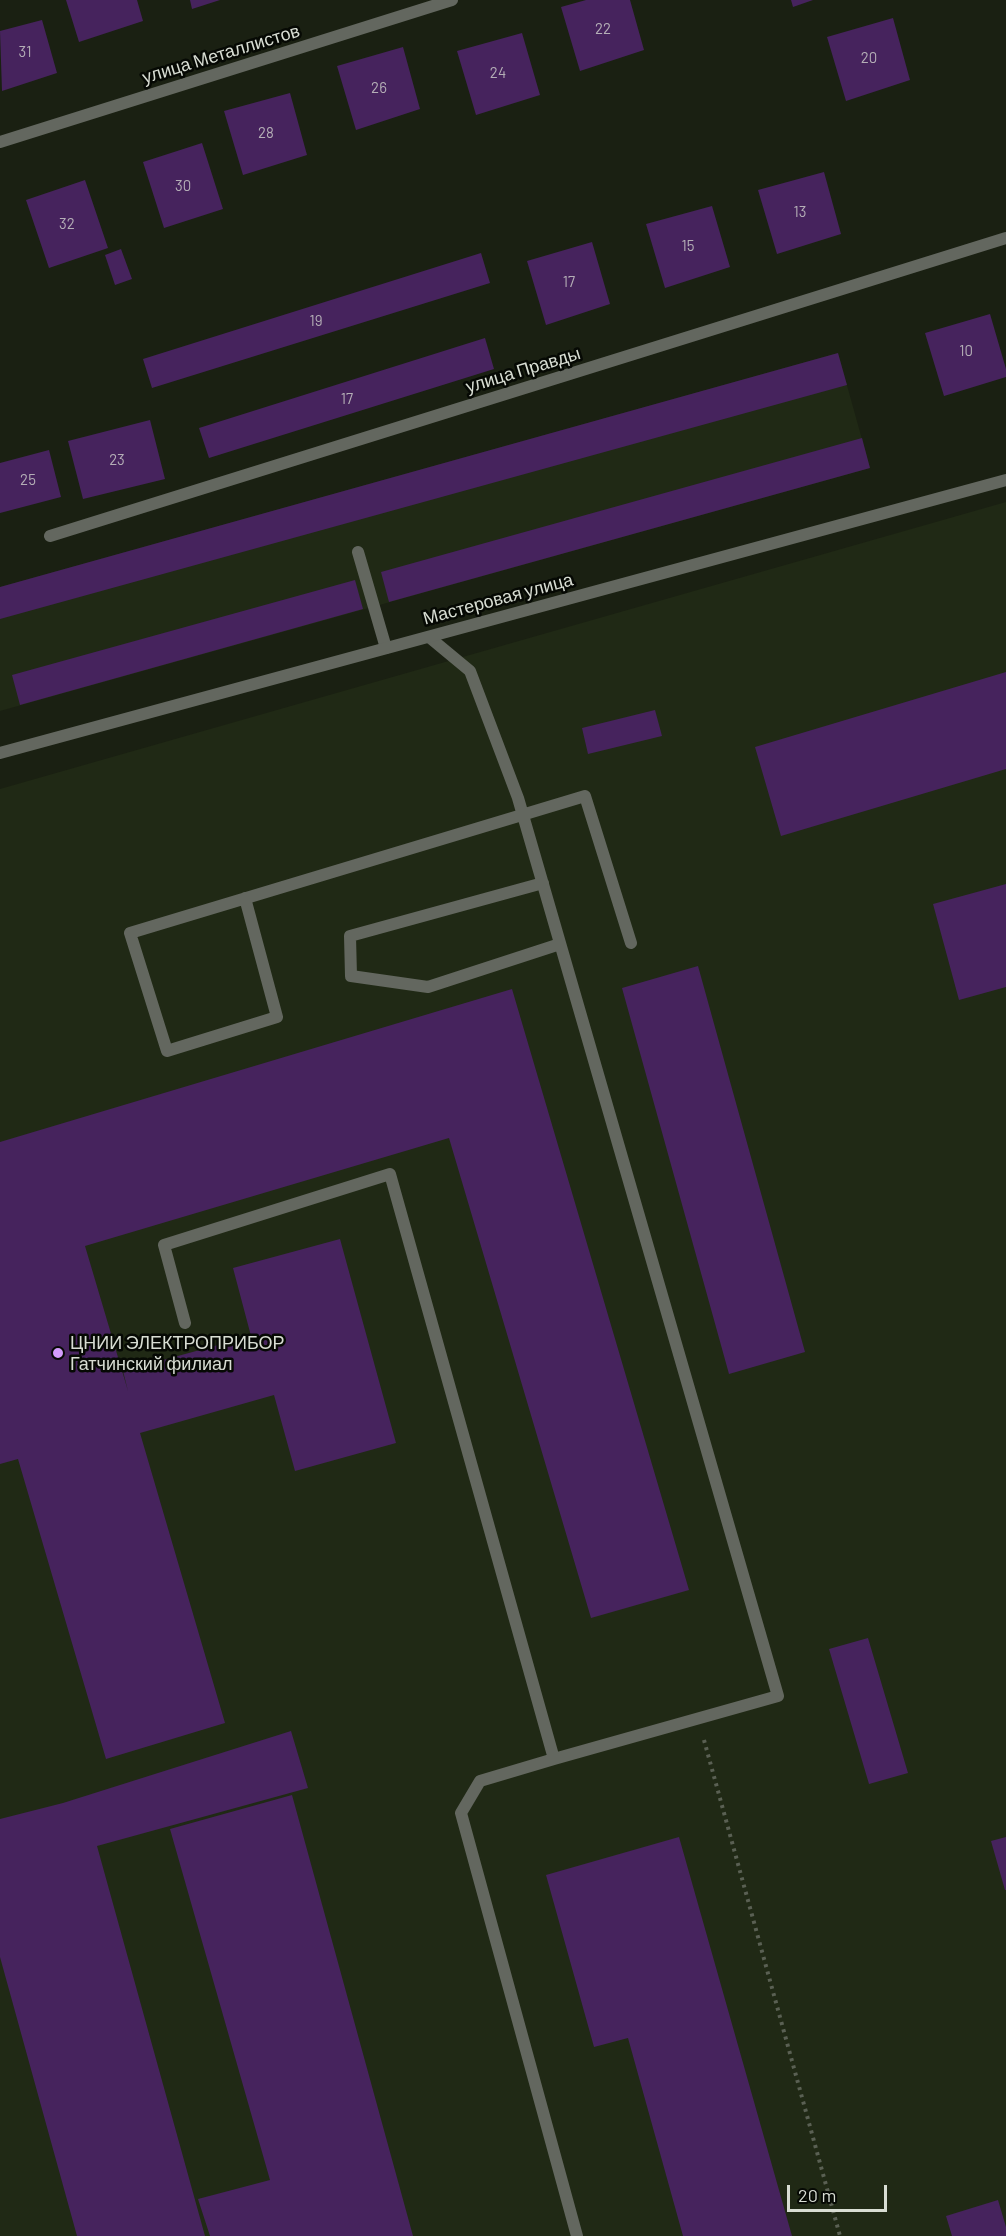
<!DOCTYPE html>
<meta charset="utf-8">
<style>
body{margin:0}
#map{position:relative;width:1006px;height:2236px;overflow:hidden;background:#1a2012;font-family:Barlow,sans-serif}
canvas{display:block}
.scale{position:absolute;left:787px;top:2185px;width:100px;height:27px;box-sizing:border-box;border:3px solid #d8ddd3;border-top:0;padding-left:8px;font-size:18px;line-height:21px;white-space:nowrap;color:#d8ddd3;-webkit-text-stroke:4px #060904;paint-order:stroke}
</style>
<div id="map">
<canvas width="1006" height="2236"></canvas>
<div class="scale">20 m</div>
</div>
<script>
const g = document.querySelector('canvas').getContext('2d');
g.lineJoin = 'round';
function fillPath(path, color) {
  g.fillStyle = color;
  g.fill(path, 'evenodd');
}
function shape(rows) {
  const path = new Path2D();
  for (const r of rows) {
    path.moveTo(r[0], r[1]);
    for (let i = 2; i < r.length; i += 2) path.lineTo(r[i], r[i + 1]);
  }
  return path;
}
function stroke(path, color, width, dash) {
  g.strokeStyle = color;
  g.lineWidth = width;
  g.lineCap = dash ? 'butt' : 'round';
  g.setLineDash(dash || []);
  g.stroke(path);
}
function write(font, color, halo, rows, align = 'center') {
  g.font = font + ' Barlow,sans-serif';
  g.lineWidth = 5;
  g.setLineDash([]);
  g.textBaseline = 'middle';
  g.strokeStyle = halo;
  g.fillStyle = color;
  for (const [text, x, y, turn = 0] of rows) {
    g.save();
    g.translate(x, y);
    g.rotate((+turn || 0) * Math.PI / 180);
    g.textAlign = isNaN(turn) ? turn : align;
    if (halo) g.strokeText(text, 0, 0);
    g.fillText(text, 0, 0);
    g.restore();
  }
}
fillPath(shape([
 [838,353,870,468,0,711,0,587],
 [1006,502,1006,2236,0,2236,0,789]
]), '#202915');
fillPath(shape([
 [66,0,137,0,143,21,79,42],
 [190,0,220,0,192,9],
 [586,0,630,0,644,50,580,71,561,7],
 [791,0,813,0,793,7],
 [893,18,910,80,846,101,827,37],
 [42,20,57,73,2,91,0,31],
 [522,33,540,95,476,115,457,51],
 [403,47,420,109,356,130,337,66],
 [290,93,307,155,243,175,224,111],
 [202,143,223,209,164,228,143,162],
 [824,172,841,234,777,254,758,190],
 [85,180,108,248,49,268,26,200],
 [712,206,730,267,665,288,646,224],
 [592,242,610,304,546,325,527,261],
 [121,249,132,279,115,285,105,255],
 [481,253,490,283,152,388,143,359],
 [990,314,1006,369,1006,377,944,396,925,333],
 [485,338,494,369,209,458,199,428],
 [838,353,847,385,0,619,0,587],
 [150,420,165,479,83,499,68,441],
 [862,438,870,468,389,602,381,572],
 [49,450,61,497,0,513,0,463],
 [355,580,363,609,20,705,12,675],
 [1006,672,1006,769,781,836,755,747],
 [655,710,662,736,588,754,582,728],
 [1006,884,1006,987,959,1000,933,904],
 [698,966,805,1352,729,1374,622,988],
 [512,989,689,1590,591,1618,449,1138,85,1246,128,1391,123,1371,251,1336,233,1268,340,1239,396,1443,295,1471,274,1395,140,1433,225,1723,106,1759,18,1459,0,1464,0,1142],
 [868,1638,908,1773,869,1784,829,1649],
 [291,1731,308,1788,97,1846,205,2236,77,2236,0,1957,0,1819,63,1803],
 [292,1795,413,2236,210,2236,198,2199,270,2180,170,1829],
 [679,1837,792,2236,683,2236,628,2038,594,2047,546,1875],
 [1006,1837,1006,1890,1005,1890,991,1841],
 [998,2200,1006,2227,1006,2236,952,2236,946,2216]
]), '#46235d');
stroke(shape([
 [704,1740,840,2236]
]), '#5a6053', 4, [3, 4.5]);
stroke(shape([
 [50,536,1006,238],
 [358,552,386,648],
 [543,883,350,936,351,976,428,987,560,944],
 [245,898,277,1017,167,1051,130,933,585,796,631,943],
 [185,1323,164,1245,390,1174,554,1759,778,1696,518,798,470,671,429,637],
 [554,1759,480,1781,461,1813,577,2236]
]), '#63675f', 12);
stroke(shape([
 [0,142,452,0],
 [0,753,1006,480]
]), '#63675f', 12);
for (const [x, y, r, color] of [
 [58,1353,6,"#d49cfc"]
]) {
  const dot = new Path2D();
  dot.arc(x, y, r, 0, 2 * Math.PI);
  g.fillStyle = color;
  g.fill(dot);
  stroke(dot, '#060904', 2);
}
write('15px', '#b4aeb6', null, [
 ["22",603,29],
 ["31",25,52],
 ["20",869,58],
 ["24",498,73],
 ["26",379,88],
 ["28",266,133],
 ["30",183,186],
 ["13",800,212],
 ["32",67,224],
 ["15",688,246],
 ["17",569,282],
 ["19",316,321],
 ["10",966,351],
 ["17",347,399],
 ["23",117,460],
 ["25",28,480]
]);
write('18px', '#d8ddd3', '#060904', [
 ["улица Металлистов",221,54,-17],
 ["улица Правды",523,370,-17],
 ["Мастеровая улица",498,599,-15]
]);
write('18px', '#d8ddd3', '#060904', [
 ["ЦНИИ ЭЛЕКТРОПРИБОР",70,1343],
 ["Гатчинский филиал",70,1364]
], 'left');
</script>
